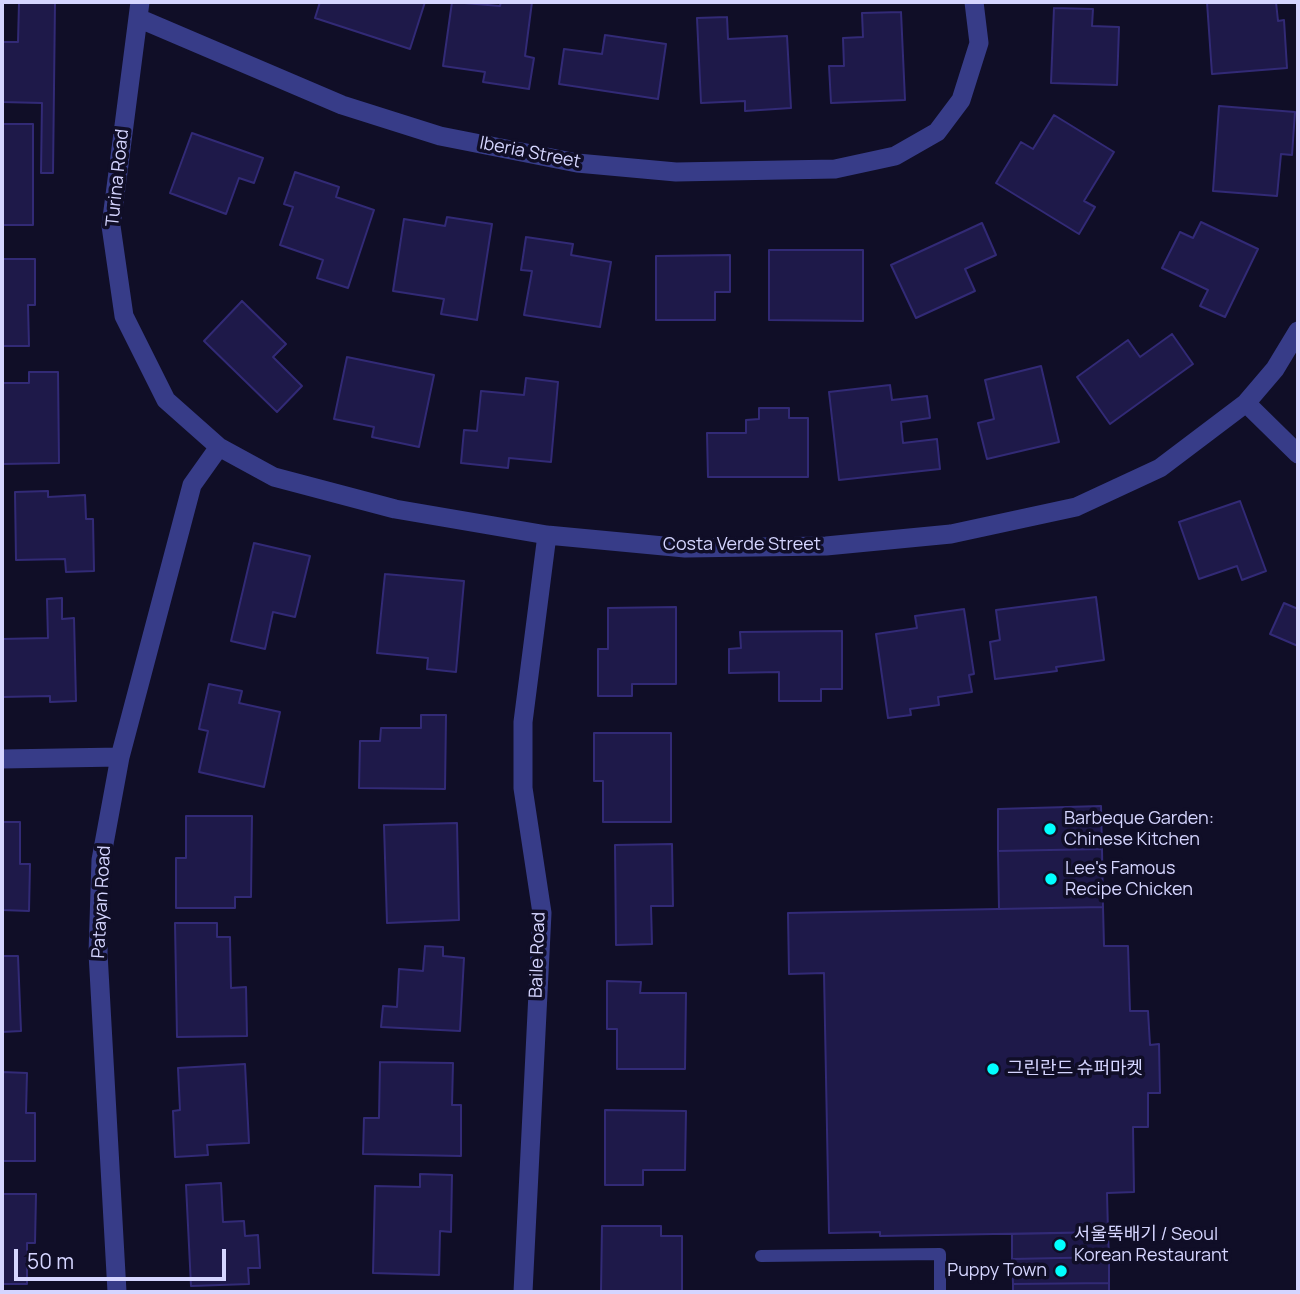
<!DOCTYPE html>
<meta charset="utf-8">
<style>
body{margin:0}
#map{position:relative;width:1300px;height:1294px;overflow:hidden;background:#100e27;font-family:Manrope,sans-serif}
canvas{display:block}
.frame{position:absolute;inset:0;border:4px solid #d5d5ff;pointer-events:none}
.scale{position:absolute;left:14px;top:1249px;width:212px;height:32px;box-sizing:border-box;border:4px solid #d5d5ff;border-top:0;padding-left:9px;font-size:21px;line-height:24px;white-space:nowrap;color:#d5d5ff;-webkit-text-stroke:5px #100e27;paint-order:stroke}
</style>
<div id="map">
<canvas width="1300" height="1294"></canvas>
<div class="frame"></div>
<div class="scale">50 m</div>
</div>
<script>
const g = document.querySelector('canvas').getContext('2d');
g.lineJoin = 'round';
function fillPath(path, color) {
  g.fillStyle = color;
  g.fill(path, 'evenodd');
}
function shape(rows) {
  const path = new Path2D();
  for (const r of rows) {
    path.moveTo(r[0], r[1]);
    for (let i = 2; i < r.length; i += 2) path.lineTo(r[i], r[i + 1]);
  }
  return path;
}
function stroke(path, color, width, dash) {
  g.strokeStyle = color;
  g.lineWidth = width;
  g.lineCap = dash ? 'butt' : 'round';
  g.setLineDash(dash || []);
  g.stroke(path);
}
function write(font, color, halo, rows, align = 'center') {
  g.font = font + ' Manrope,"Noto Sans KR",sans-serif';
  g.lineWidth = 7;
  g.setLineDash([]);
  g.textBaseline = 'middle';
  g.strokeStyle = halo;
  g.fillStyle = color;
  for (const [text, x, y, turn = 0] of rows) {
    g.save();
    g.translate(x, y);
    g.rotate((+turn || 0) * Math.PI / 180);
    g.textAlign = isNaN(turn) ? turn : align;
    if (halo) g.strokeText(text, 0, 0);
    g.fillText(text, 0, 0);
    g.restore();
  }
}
const building = shape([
 [38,2,55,2,53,173,41,173,42,103,2,102,2,42,18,42,19,3,38,2],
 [320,2,425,2,410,49,315,18,320,2],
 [452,2,500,6,501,2,532,2,525,56,534,58,529,89,483,82,485,72,443,66,452,2],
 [1207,2,1276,2,1278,21,1284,20,1287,68,1212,74,1207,2],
 [1054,8,1093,9,1092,26,1119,27,1117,85,1051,83,1054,8],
 [901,12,905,100,831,103,829,66,844,66,843,38,863,37,862,13,901,12],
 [727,17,728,39,787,36,791,108,745,111,745,101,701,103,697,18,727,17],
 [605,35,666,44,658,99,559,84,564,49,602,54,605,35],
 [1219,106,1295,112,1292,155,1281,154,1277,196,1213,191,1219,106],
 [1054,115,1114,152,1084,201,1095,207,1079,234,996,183,1021,142,1033,149,1054,115],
 [2,124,33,124,33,225,2,225,2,124],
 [192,133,263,158,254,183,239,178,226,214,170,193,192,133],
 [295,172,339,187,336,197,374,210,348,288,317,278,323,260,280,245,293,207,284,204,295,172],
 [447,217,492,224,477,320,441,314,444,299,393,291,404,219,445,226,447,217],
 [1201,222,1258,249,1225,317,1200,306,1208,290,1162,268,1180,232,1193,238,1201,222],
 [982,223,996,255,965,269,975,291,916,318,891,265,982,223],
 [526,237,573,244,571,255,611,262,600,327,524,315,532,271,521,270,526,237],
 [769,250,863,250,863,321,769,320,769,250],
 [730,255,730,292,715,292,715,320,656,320,656,256,730,255],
 [2,259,35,259,35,305,28,305,29,346,2,346,2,259],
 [242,301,286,344,273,357,302,386,277,412,204,341,242,301],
 [1172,334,1193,364,1110,424,1077,377,1128,340,1140,357,1172,334],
 [347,357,434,375,419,447,372,437,374,427,334,419,347,357],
 [1041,366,1059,442,987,459,978,423,994,419,985,380,1041,366],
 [29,372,58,372,59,463,2,464,2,383,29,383,29,372],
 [526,378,558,382,551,462,509,458,508,468,461,463,464,430,477,431,481,391,524,395,526,378],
 [890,385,892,400,927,396,930,418,901,422,903,443,937,439,940,469,839,480,829,392,890,385],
 [759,408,789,408,789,418,808,418,808,477,708,477,707,433,746,433,746,420,759,419,759,408],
 [48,491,48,497,85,495,86,519,93,519,94,571,66,572,65,559,16,560,15,492,48,491],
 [1240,501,1266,571,1242,580,1237,566,1199,579,1179,522,1240,501],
 [254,543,310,556,295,617,273,612,265,649,231,641,254,543],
 [385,574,464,581,456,672,427,669,428,658,377,653,385,574],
 [1096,597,1104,660,1056,667,1057,671,995,679,990,642,1000,640,996,610,1096,597],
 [62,598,62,619,74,618,76,701,50,702,50,696,2,697,2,639,48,638,47,599,62,598],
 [1284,603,1298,609,1298,646,1270,634,1284,603],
 [676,607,676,684,632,684,632,696,598,696,598,649,608,649,608,608,676,607],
 [964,609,974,674,969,675,972,692,938,697,939,705,910,709,911,715,888,718,876,634,917,628,915,616,964,609],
 [842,631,842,689,821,689,821,701,779,701,779,672,729,673,729,649,741,648,740,632,842,631],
 [209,684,242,691,239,703,280,712,264,787,199,772,208,731,199,729,209,684],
 [421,715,446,715,445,789,359,788,360,741,380,741,381,728,421,728,421,715],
 [594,733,671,733,671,822,603,822,603,781,594,781,594,733],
 [1101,806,1102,849,998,851,998,809,1101,806],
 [186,816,252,816,251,897,235,897,235,908,176,908,176,858,186,858,186,816],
 [2,822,20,822,20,864,30,864,29,911,2,910,2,822],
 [457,823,459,920,387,923,384,825,457,823],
 [672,844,673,906,651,906,652,944,616,945,615,845,672,844],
 [1102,849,1103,907,999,909,998,851,1102,849],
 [1103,907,1104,946,1128,946,1130,1011,1148,1011,1150,1045,1159,1044,1160,1093,1148,1093,1148,1127,1133,1127,1134,1192,1107,1193,1108,1232,880,1236,880,1232,829,1233,824,973,789,974,788,913,1103,907],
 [175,923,217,923,217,937,230,937,231,988,246,987,247,1036,177,1037,175,923],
 [425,946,443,947,443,956,464,958,460,1031,381,1027,383,1006,397,1007,399,969,423,971,425,946],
 [2,956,18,956,21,1031,2,1032,2,956],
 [607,981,641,982,640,993,686,993,685,1069,617,1069,617,1029,607,1029,607,981],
 [380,1062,453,1063,452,1105,461,1105,461,1156,363,1154,364,1118,379,1118,380,1062],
 [245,1064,249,1143,207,1145,208,1155,175,1157,173,1111,180,1110,178,1068,245,1064],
 [2,1072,27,1073,26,1113,35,1113,35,1161,2,1161,2,1072],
 [605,1110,686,1111,685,1170,643,1170,643,1185,605,1185,605,1110],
 [420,1174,452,1175,451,1232,440,1231,439,1275,373,1273,375,1186,420,1187,420,1174],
 [221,1183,223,1222,244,1221,245,1236,258,1235,260,1268,248,1268,249,1284,191,1286,186,1185,221,1183],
 [2,1186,3,1194,36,1194,35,1243,27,1243,27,1284,2,1284,2,1186],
 [602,1226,661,1226,661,1236,682,1236,682,1292,601,1292,602,1226],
 [1108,1232,1109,1257,1012,1259,1012,1234,1108,1232],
 [1109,1257,1109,1283,1013,1284,1012,1259,1109,1257],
 [1109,1283,1109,1292,1013,1292,1013,1284,1109,1283]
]);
fillPath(building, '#1e1949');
stroke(building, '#322a76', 2);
stroke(shape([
 [761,1256,940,1254,940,1292]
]), '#373c88', 12);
stroke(shape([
 [140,2,111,226,124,316,166,400,219,447,274,477,395,509,547,535,685,548,826,546,951,534,1076,507,1160,468,1246,403,1275,369,1298,331],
 [138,18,342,105,440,136,577,163,676,172,835,169,895,156,937,132,961,100,979,43,974,2],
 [1246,403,1298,454],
 [2,759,120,757],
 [117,1292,98,953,101,860,120,757,192,485,219,447],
 [523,1292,542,913,523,788,523,722,547,535]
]), '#373c88', 19);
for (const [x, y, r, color] of [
 [1050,829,7,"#01ffff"],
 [1051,879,7,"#01ffff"],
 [993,1069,7,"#01ffff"],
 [1060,1245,7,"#01ffff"],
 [1061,1271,7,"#01ffff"]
]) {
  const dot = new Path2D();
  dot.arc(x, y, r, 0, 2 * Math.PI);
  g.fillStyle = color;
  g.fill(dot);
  stroke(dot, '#100e27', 2.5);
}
write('18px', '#d5d5ff', '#100e27', [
 ["Iberia Street",530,153,11],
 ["Turina Road",118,178,-84],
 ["Costa Verde Street",742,545],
 ["Patayan Road",102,902,-87],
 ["Baile Road",538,955,-88]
]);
write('18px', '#d5d5ff', '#100e27', [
 ["Barbeque Garden:",1064,819],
 ["Chinese Kitchen",1064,840],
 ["Lee's Famous",1065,869],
 ["Recipe Chicken",1065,890],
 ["그린란드 슈퍼마켓",1007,1069],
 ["서울뚝배기 / Seoul",1074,1235],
 ["Korean Restaurant",1074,1256],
 ["Puppy Town",1047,1271,"right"]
], 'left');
</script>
